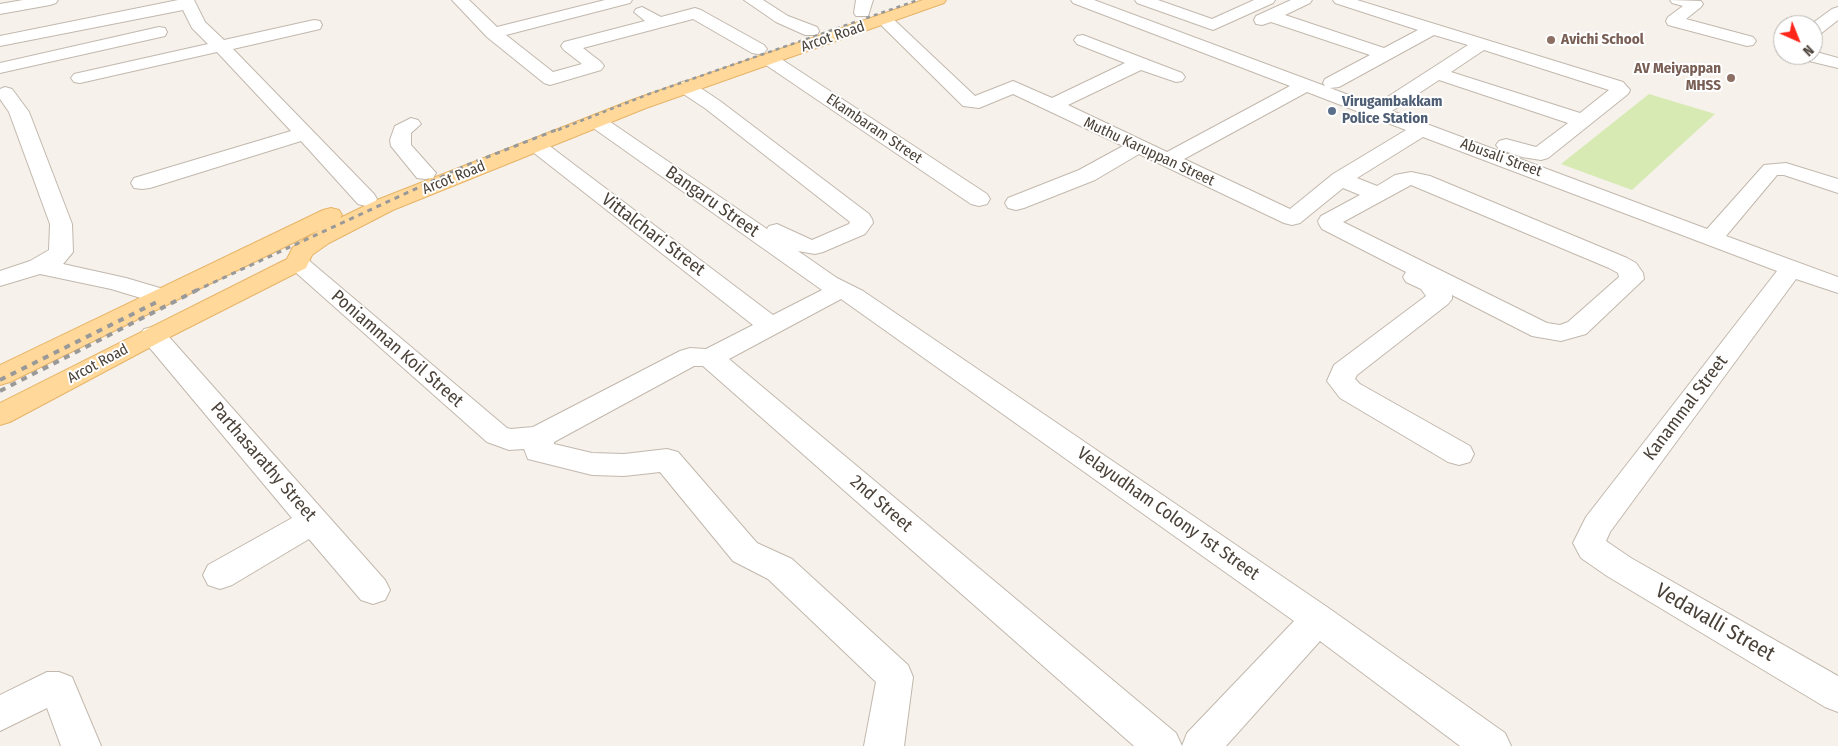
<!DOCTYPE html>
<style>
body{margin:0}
#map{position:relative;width:1838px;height:746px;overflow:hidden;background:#f6f1eb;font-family:"Fira Sans Condensed",sans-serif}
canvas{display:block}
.north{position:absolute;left:1773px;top:15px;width:50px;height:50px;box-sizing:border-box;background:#fff;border:1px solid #b7b3af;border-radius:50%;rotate:136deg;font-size:14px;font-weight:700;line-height:20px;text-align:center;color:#4a4138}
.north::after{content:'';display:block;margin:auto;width:18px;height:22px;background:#fe2519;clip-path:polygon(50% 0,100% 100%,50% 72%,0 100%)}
</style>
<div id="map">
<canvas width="1838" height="746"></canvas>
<div class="north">N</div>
</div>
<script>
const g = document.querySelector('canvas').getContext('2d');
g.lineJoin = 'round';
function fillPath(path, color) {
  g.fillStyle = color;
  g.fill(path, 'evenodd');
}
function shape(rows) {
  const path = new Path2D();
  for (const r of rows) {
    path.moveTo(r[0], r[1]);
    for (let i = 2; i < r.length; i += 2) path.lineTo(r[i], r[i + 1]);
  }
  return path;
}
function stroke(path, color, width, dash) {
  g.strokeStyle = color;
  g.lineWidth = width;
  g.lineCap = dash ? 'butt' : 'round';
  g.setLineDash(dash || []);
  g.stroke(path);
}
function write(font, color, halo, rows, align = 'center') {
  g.font = font + ' "Fira Sans Condensed",sans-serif';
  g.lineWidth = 4;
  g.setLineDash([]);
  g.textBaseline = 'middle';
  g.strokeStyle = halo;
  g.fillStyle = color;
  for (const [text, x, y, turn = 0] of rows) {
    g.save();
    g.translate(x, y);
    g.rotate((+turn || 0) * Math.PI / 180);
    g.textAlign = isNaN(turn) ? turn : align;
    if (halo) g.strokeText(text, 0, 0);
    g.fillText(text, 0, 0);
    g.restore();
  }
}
fillPath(shape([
 [1649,94,1715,114,1632,190,1561,164]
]), '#d7eab3');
const minor = shape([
 [23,0,58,0,56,3,50,5,0,14,0,4,23,0],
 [178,0,194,0,205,22,224,40,314,20,320,21,322,25,320,29,233,49,374,194,377,199,374,204,366,206,358,204,301,141,150,188,142,189,134,188,131,183,134,178,291,131,217,52,80,83,74,82,71,78,74,74,208,44,192,28,183,10,0,46,0,36,178,0],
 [452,0,469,0,497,27,605,0,632,0,630,3,506,35,553,72,582,64,564,50,561,46,564,42,645,21,634,12,636,9,642,7,661,17,695,8,701,10,764,45,767,49,764,53,758,54,752,53,693,19,583,48,601,62,604,66,601,70,550,85,544,83,487,37,452,0],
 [744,0,763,0,788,16,817,27,819,31,817,35,805,35,776,22,744,0],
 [856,0,873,0,868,16,856,16,854,13,856,0],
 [1071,0,1094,0,1325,86,1323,83,1325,79,1370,55,1271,22,1262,25,1256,24,1254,20,1256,16,1291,0,1312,0,1310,3,1285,15,1384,48,1418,30,1335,3,1333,0,1357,0,1623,82,1630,90,1628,94,1548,158,1541,160,1522,157,1499,149,1496,145,1499,141,1506,139,1536,147,1568,123,1439,80,1392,111,1707,229,1764,165,1786,163,1838,179,1838,193,1784,175,1777,175,1726,236,1838,277,1838,293,1796,279,1610,532,1606,541,1631,558,1838,676,1838,712,1825,707,1607,576,1581,558,1573,543,1586,517,1777,271,1423,137,1357,178,1377,186,1395,175,1411,172,1430,176,1627,258,1636,263,1643,273,1644,279,1586,334,1561,341,1532,336,1452,295,1452,299,1448,304,1357,375,1355,379,1360,384,1470,446,1474,454,1470,462,1459,465,1448,462,1340,398,1327,381,1334,365,1426,296,1421,289,1406,282,1403,277,1406,272,1322,229,1319,224,1318,221,1321,216,1360,195,1343,188,1300,223,1292,225,1284,223,1139,154,1095,180,1024,208,1016,210,1008,208,1005,203,1008,198,1079,170,1123,146,1013,94,979,108,963,106,876,20,878,16,890,16,975,96,1013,81,1052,98,1125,63,1077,44,1074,40,1077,36,1083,35,1182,73,1185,77,1182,81,1176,82,1141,70,1068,105,1167,152,1290,86,1073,3,1071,0],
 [1434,35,1468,45,1375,105,1330,88,1339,87,1434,35],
 [1484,50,1609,90,1580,113,1451,72,1484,50],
 [1307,92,1406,130,1333,174,1290,209,1184,159,1307,92],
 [1411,185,1609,268,1618,273,1619,277,1568,322,1560,325,1547,323,1343,222,1411,185],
 [1135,0,1158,0,1212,19,1254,0,1275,0,1273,3,1213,30,1137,3,1135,0],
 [1670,0,1701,1,1703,4,1701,7,1686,19,1753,37,1756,41,1753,45,1747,46,1668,25,1666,21,1668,17,1683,6,1672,3,1670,0],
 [1838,7,1838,20,1819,35,1813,36,1813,25,1810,25,1832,9,1838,7],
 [159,27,165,28,167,32,165,36,0,73,0,63,159,27],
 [1813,51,1838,58,1838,68,1801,59,1798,55,1813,55,1813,51],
 [769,54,775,55,987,194,990,199,987,204,979,206,971,204,763,63,760,59,763,55,769,54],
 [686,81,693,83,720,101,869,214,872,219,873,223,865,234,823,252,815,254,798,251,837,278,863,291,1330,609,1505,733,1511,746,1460,746,1320,641,1226,746,1134,746,703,366,694,366,554,442,554,444,592,453,624,454,667,449,678,452,757,543,792,559,908,665,913,677,904,746,864,746,876,682,768,579,733,561,660,472,624,476,592,475,528,459,524,449,509,450,487,442,285,263,288,258,297,256,306,258,507,428,511,429,533,427,680,351,690,348,706,349,753,325,529,149,526,145,529,141,536,139,543,141,773,315,822,290,589,125,586,121,589,117,596,115,603,117,767,229,769,226,777,224,812,240,849,224,850,222,706,109,679,91,677,87,679,83,686,81],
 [841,299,1294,621,1187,733,1182,746,1176,733,729,359,841,299],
 [5,87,12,89,29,112,72,224,73,252,63,264,126,278,170,291,174,296,170,301,161,304,111,289,40,274,0,286,0,271,30,261,49,250,50,224,9,112,0,99,0,89,5,87],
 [411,118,418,120,421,124,411,133,411,145,436,173,433,178,425,179,417,178,391,146,390,140,395,126,411,118],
 [153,327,162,329,385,580,390,590,385,600,373,604,361,600,309,539,232,585,220,589,208,585,203,575,208,565,292,518,144,341,140,335,144,329,153,327],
 [47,672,59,672,72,677,101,746,61,746,47,708,0,731,0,695,47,672]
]);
const major = shape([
 [923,0,946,0,944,3,646,108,393,210,329,243,312,255,306,268,162,341,10,422,0,425,0,403,287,259,293,247,319,230,10,382,0,385,0,365,323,210,331,208,339,210,342,215,340,218,377,200,632,100,923,0]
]);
stroke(minor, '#c2b8ad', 2);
stroke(major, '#e7b467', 2);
fillPath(minor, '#fff');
fillPath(major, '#ffd89a');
stroke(shape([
 [558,130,649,94,918,0]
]), '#999', 2.5, [4, 4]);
stroke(shape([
 [195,291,467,165,561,128]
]), '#999', 3, [5, 5]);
stroke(shape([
 [0,380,161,300],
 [0,391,197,290]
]), '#999', 4, [6, 6]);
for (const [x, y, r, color] of [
 [1551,40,5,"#8d6e63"],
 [1731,78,5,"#8d6e63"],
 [1332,111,5,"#5c6f8a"]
]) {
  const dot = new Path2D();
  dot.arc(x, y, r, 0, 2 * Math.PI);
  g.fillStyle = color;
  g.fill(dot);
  stroke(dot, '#fff', 2);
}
write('15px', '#4a4138', '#fff', [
 ["Arcot Road",833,37,-19],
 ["Ekambaram Street",874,129,34],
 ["Muthu Karuppan Street",1149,152,25],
 ["Abusali Street",1501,158,20],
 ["Arcot Road",454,178,-22],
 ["Arcot Road",98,364,-28]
]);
write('bold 15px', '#785e54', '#fff', [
 ["Avichi School",1561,40],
 ["AV Meiyappan",1721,69,"right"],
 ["MHSS",1721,86,"right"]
], 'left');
write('bold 15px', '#4e5e75', '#fff', [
 ["Virugambakkam",1342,102],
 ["Police Station",1342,119]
], 'left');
write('18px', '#4a4138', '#fff', [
 ["Bangaru Street",712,202,35],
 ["Vittalchari Street",653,235,37],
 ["Poniamman Koil Street",397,349,41],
 ["Kanammal Street",1686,408,-53],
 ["Parthasarathy Street",263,462,49],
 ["2nd Street",881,504,41],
 ["Velayudham Colony 1st Street",1168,514,35]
]);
write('21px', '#4a4138', '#fff', [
 ["Vedavalli Street",1715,623,30]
]);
</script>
